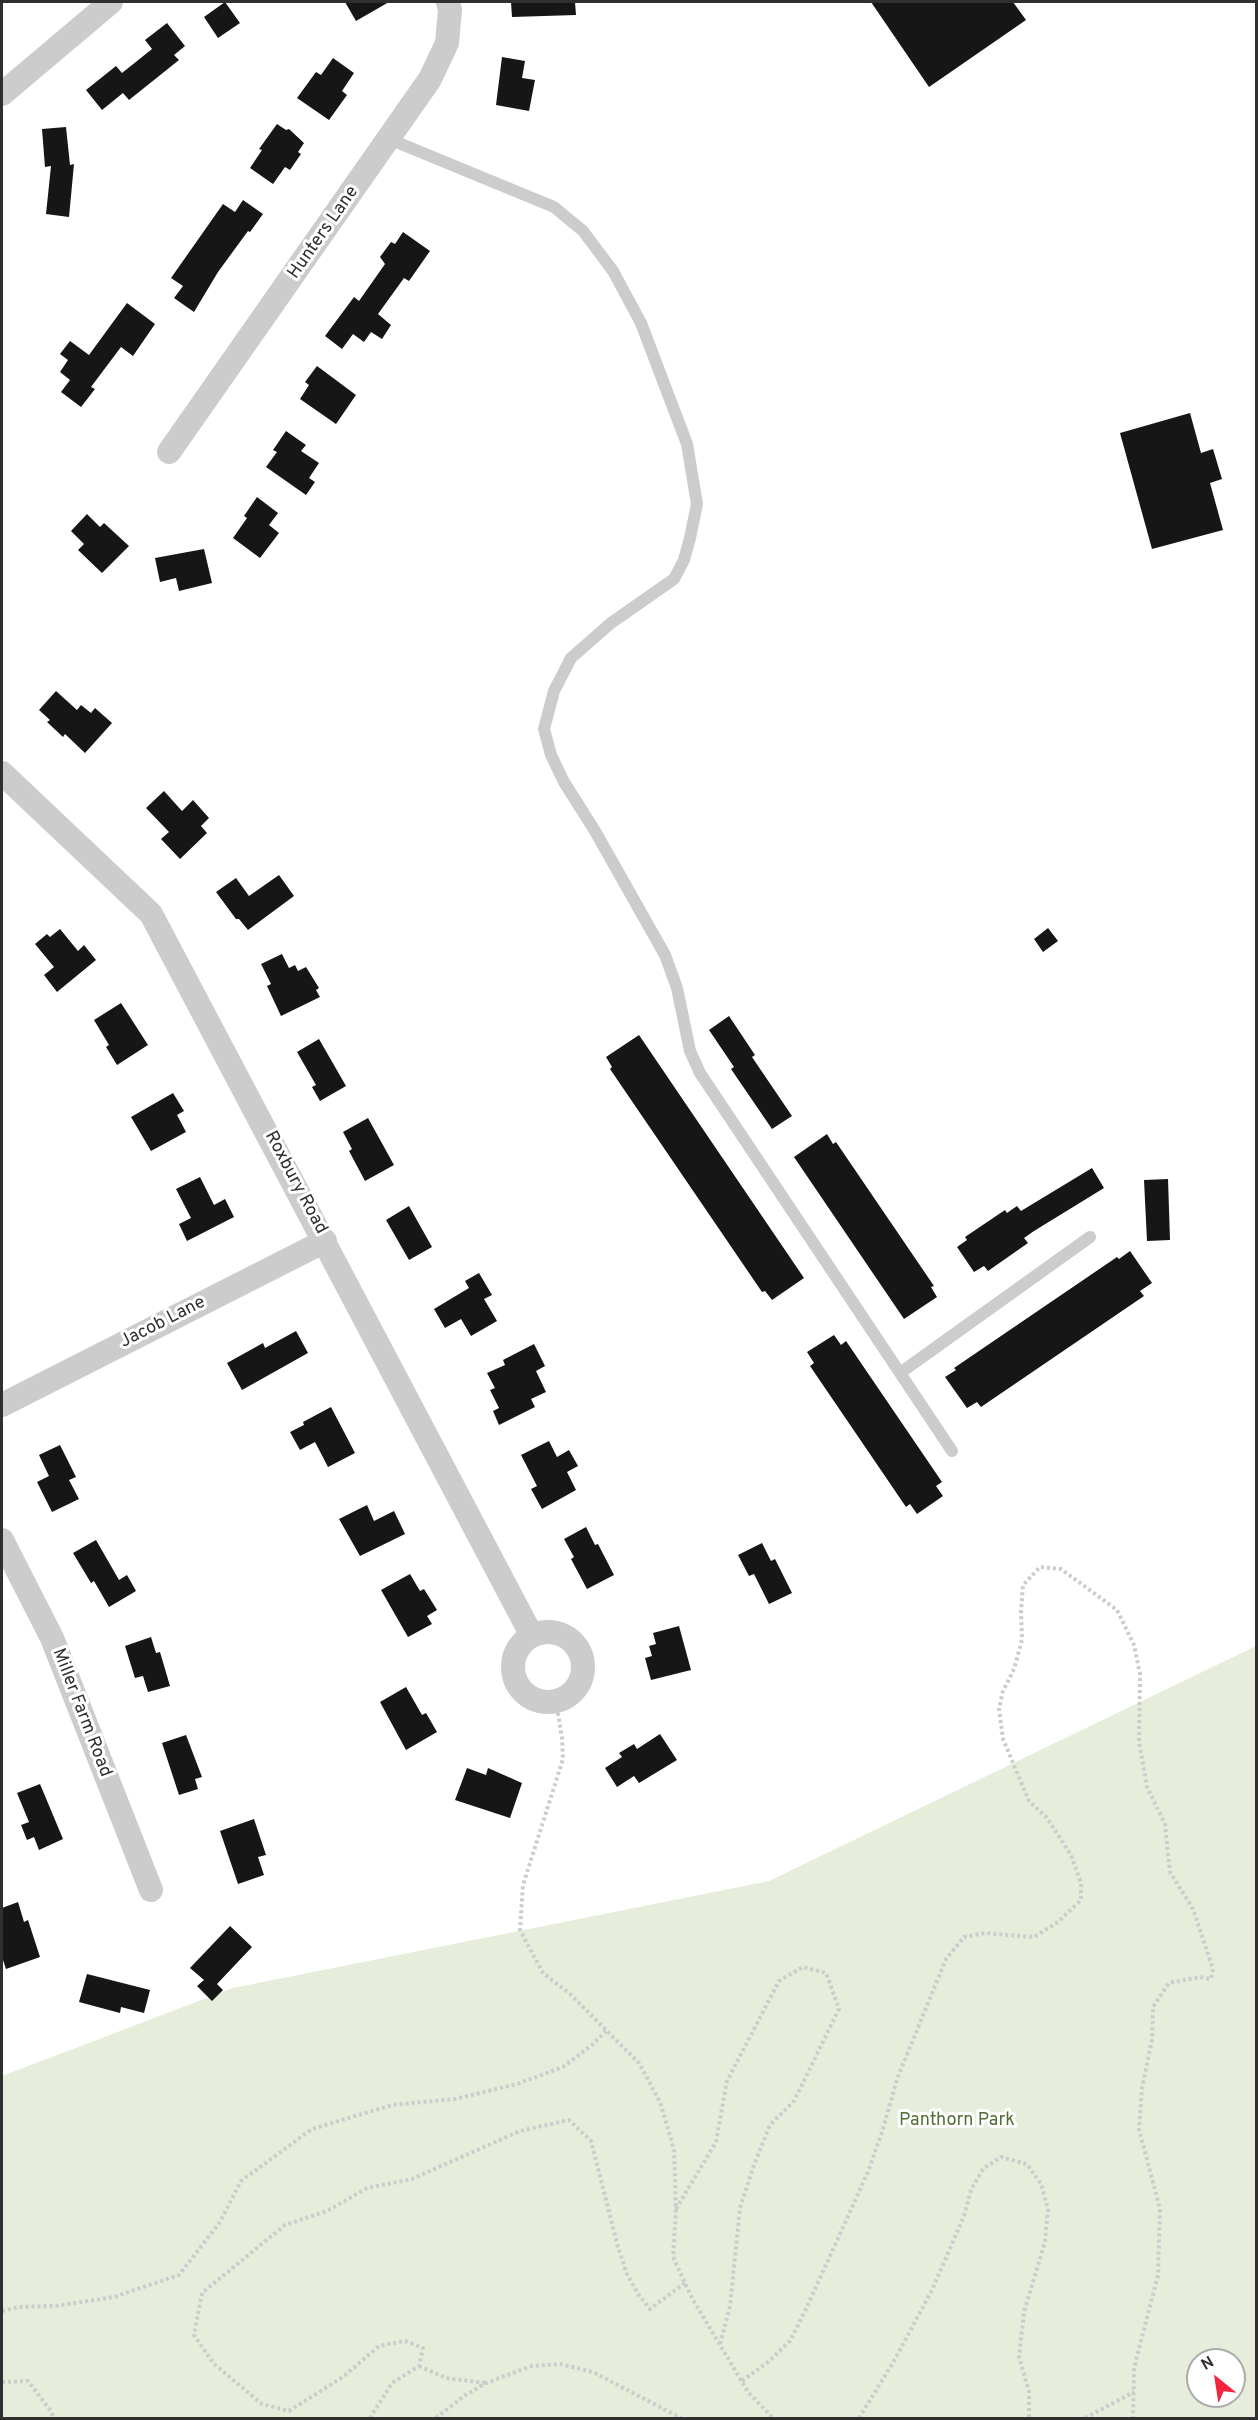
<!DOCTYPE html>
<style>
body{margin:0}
#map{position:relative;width:1258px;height:2420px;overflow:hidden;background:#fff;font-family:Overpass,sans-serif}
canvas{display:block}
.frame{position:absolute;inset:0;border:3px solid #2f2f2f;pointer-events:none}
.north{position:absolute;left:1186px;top:2348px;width:60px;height:60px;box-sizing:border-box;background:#fff;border:2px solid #acacac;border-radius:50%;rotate:330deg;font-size:16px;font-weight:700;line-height:24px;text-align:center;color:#2f2f2f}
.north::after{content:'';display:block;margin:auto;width:21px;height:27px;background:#f3243e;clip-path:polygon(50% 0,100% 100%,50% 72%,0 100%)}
</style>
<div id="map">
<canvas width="1258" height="2420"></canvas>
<div class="frame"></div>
<div class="north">N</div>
</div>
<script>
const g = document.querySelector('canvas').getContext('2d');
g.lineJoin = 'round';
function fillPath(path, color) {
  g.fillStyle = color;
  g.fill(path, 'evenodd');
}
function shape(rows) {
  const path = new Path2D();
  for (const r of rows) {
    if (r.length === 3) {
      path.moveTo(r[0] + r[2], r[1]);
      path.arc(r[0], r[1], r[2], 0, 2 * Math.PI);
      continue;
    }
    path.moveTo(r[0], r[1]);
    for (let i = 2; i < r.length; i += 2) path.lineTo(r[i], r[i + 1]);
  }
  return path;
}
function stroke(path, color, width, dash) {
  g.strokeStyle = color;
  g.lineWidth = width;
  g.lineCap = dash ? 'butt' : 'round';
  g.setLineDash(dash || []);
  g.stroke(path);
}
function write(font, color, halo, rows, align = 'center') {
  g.font = font + ' Overpass,sans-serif';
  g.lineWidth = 6;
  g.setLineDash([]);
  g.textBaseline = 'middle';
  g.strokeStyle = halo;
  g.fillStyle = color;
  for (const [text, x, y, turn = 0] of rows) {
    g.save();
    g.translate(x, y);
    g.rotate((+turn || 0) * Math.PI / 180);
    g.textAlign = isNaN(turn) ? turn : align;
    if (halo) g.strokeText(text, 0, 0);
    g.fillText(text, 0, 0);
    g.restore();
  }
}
fillPath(shape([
 [1256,1646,1256,2418,2,2418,2,2076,233,1988,769,1881],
 [1198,2360,1234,2360,1234,2396,1198,2396]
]), '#e6eddb');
fillPath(shape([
 [225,2,240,23,218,38,204,17],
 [345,2,389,2,356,21],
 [511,2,575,2,576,15,512,17],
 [871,2,1013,2,1026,20,929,87],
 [167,23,185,46,174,55,179,60,129,100,123,93,102,110,86,90,116,66,122,73,152,49,145,40],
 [502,57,525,61,522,78,535,80,529,111,496,105],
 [333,58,354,73,342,91,347,95,329,120,297,98,316,72,321,75],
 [277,124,286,130,289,129,304,143,298,152,301,154,290,170,285,167,273,184,250,168,262,150,259,149],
 [66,127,70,165,74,164,69,217,46,214,51,166,45,167,42,129],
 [243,200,263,214,250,232,248,231,218,272,194,312,174,298,183,286,171,278,223,204,235,212],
 [403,232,430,251,409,281,404,278,378,314,391,325,382,339,371,332,364,342,353,334,342,349,325,336,354,297,359,301,385,264,380,257,391,242,395,244],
 [127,303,155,324,133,356,121,347,91,387,95,389,81,407,61,392,70,380,60,372,68,360,60,354,70,341,89,355],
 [317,366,356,395,336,424,300,399,309,385,305,382],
 [1190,413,1201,453,1213,449,1222,479,1210,483,1223,530,1152,549,1120,433],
 [286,431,306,445,301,451,319,463,309,478,315,482,306,495,266,467,277,452,273,450],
 [257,497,278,513,269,525,279,533,260,558,233,538,247,518,244,516],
 [87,514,100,527,104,523,129,546,102,573,78,550,84,544,71,531],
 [204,549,212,583,179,591,176,578,160,582,155,558],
 [56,691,77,710,81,705,91,713,95,708,112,723,85,753,65,734,63,737,47,722,50,720,39,710],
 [164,791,182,811,193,800,209,818,201,826,207,833,180,859,161,839,169,832,146,808],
 [279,875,294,896,248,930,239,919,236,919,216,892,236,878,249,896],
 [1048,928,1058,941,1043,952,1034,939],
 [60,929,78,951,84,945,96,960,57,992,44,975,54,967,35,944,47,934,50,937],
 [282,954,289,968,295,965,298,971,306,967,319,988,316,990,320,997,281,1016,267,986,271,984,261,964],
 [121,1003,148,1045,117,1065,106,1047,109,1045,94,1020],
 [729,1016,755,1055,752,1057,792,1116,772,1129,731,1069,734,1067,709,1030],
 [639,1035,804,1278,772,1300,765,1291,762,1292,610,1069,612,1067,606,1057],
 [319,1039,346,1086,320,1101,312,1087,316,1085,297,1052],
 [173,1093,184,1111,177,1115,186,1132,151,1151,131,1117],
 [368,1118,394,1165,365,1181,349,1151,352,1149,343,1132],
 [827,1134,833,1144,836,1142,934,1286,931,1287,937,1297,904,1319,794,1157],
 [1092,1168,1104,1188,1034,1231,1024,1238,1028,1243,988,1271,984,1266,974,1272,957,1247,967,1240,965,1237,1005,1210,1007,1213,1017,1206,1021,1211],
 [200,1177,214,1205,225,1199,234,1217,187,1241,179,1224,191,1218,176,1189],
 [1168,1179,1170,1240,1147,1241,1144,1180],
 [409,1206,432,1247,409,1260,386,1220],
 [1130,1251,1152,1283,1140,1291,1144,1296,981,1407,977,1402,967,1408,945,1377,956,1370,954,1368,1117,1257,1119,1259],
 [479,1273,492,1295,484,1299,497,1321,471,1336,461,1319,445,1328,434,1309,469,1288,465,1281],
 [296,1331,308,1353,242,1390,227,1363,263,1343,265,1348],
 [834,1335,841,1345,846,1341,942,1482,936,1486,943,1496,917,1514,910,1504,906,1507,810,1366,814,1363,807,1352],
 [534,1344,545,1366,536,1371,546,1392,531,1399,535,1407,499,1425,493,1411,499,1408,490,1390,495,1388,487,1373,505,1365,503,1360],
 [331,1407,355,1453,328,1467,315,1442,300,1450,290,1432,304,1425,303,1422],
 [549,1441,557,1457,569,1450,578,1466,567,1472,576,1490,542,1509,531,1489,537,1486,521,1455],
 [60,1445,76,1477,69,1480,79,1499,52,1512,37,1482,49,1476,39,1455],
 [367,1505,374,1521,394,1511,405,1534,360,1556,339,1519],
 [586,1527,595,1545,598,1544,614,1575,587,1589,571,1559,574,1557,564,1539],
 [96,1540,119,1580,127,1575,136,1591,109,1607,94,1581,91,1583,73,1553],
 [762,1543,771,1561,775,1559,792,1593,769,1604,754,1574,749,1576,738,1555],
 [410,1574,420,1591,424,1589,437,1610,427,1616,432,1624,408,1637,381,1590],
 [679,1626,691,1670,651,1680,645,1658,652,1656,649,1646,656,1644,653,1633],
 [151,1637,156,1653,160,1652,170,1686,148,1692,143,1676,135,1678,125,1646],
 [406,1687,422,1715,426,1713,437,1732,406,1750,380,1702],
 [660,1734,677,1760,639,1783,634,1776,617,1787,605,1768,622,1757,619,1753,634,1744,637,1749],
 [186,1735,202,1777,195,1779,198,1789,179,1795,162,1743],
 [467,1768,486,1775,488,1768,522,1783,510,1818,455,1800],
 [40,1784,63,1839,39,1850,34,1837,27,1840,21,1825,29,1822,17,1793],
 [254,1819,266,1855,258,1857,264,1875,238,1884,220,1831],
 [18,1902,24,1922,28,1920,40,1957,6,1969,2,1957,2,1908],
 [230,1926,252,1947,217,1984,223,1990,212,2001,197,1986,204,1980,190,1968],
 [87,1974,150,1990,144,2013,121,2007,120,2013,79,2002]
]), '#161616');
stroke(shape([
 [556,1701,562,1738,563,1759,523,1885,520,1930,543,1973,570,1994,639,2063,660,2102,674,2149,676,2210,673,2257,692,2298,748,2392,773,2418],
 [676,2209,716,2142,727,2081,779,1981,803,1967,826,1973,839,2009,794,2101,770,2125,754,2165,740,2208,730,2306,720,2344],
 [2,2311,18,2307,56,2306,114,2297,179,2275,220,2222,241,2181,312,2129,392,2105,455,2099,517,2084,563,2067,593,2044,606,2031],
 [419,2366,446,2378,486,2383],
 [742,2381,768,2362,790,2341,806,2309,868,2172,883,2129,897,2079,946,1959,964,1937,985,1933,1034,1937,1058,1922,1081,1900,1081,1883,1071,1855,1047,1818,1029,1801,1003,1739,999,1709,1003,1691,1014,1669,1022,1640,1021,1612,1023,1585,1040,1567,1061,1569,1117,1610,1134,1645,1140,1674,1139,1742,1147,1787,1165,1824,1170,1872,1193,1909,1213,1969,1211,1979,1200,1977,1169,1983,1153,2007,1152,2040,1142,2088,1139,2129,1160,2209,1158,2275,1134,2368,1133,2418],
 [2,2382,28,2381,50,2410,54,2418],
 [370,2418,392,2383,419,2366,423,2348,405,2341,379,2346,343,2377,289,2411,262,2404,214,2364,194,2335,202,2293,285,2225,327,2211,367,2188,412,2179,520,2131,569,2120,591,2141,618,2247,627,2274,638,2294,650,2309,685,2283],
 [436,2418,464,2396,486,2383,532,2366,560,2364,593,2372,681,2418],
 [859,2418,894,2361,932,2290,964,2216,971,2190,983,2169,1001,2157,1027,2164,1041,2184,1048,2209,1045,2242,1024,2312,1019,2357,1029,2392,1029,2418],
 [1085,2418,1134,2392]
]), '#ccc', 4, [3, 3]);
stroke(shape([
 [389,139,554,207,583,231,613,271,641,323,687,444,697,504,690,538,684,560,674,579,611,623,571,658,554,691,544,729,551,755,564,782,595,831,665,955,677,988,690,1051,700,1073,952,1451],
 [900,1373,1090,1237]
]), '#ccc', 12);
stroke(shape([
 [2,94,111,2],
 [169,452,430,79,447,43,450,10,448,2],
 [2,773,151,914,532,1636],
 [2,1405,325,1241],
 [2,1540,52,1638,151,1890],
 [548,1667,35]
]), '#ccc', 24);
write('18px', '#2f2f2f', '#fff', [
 ["Hunters Lane",324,233,-55],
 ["Roxbury Road",295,1183,62],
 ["Jacob Lane",163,1323,-27],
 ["Miller Farm Road",81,1713,69]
]);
write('18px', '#546e38', '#fff', [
 ["Panthorn Park",957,2121]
]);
</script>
